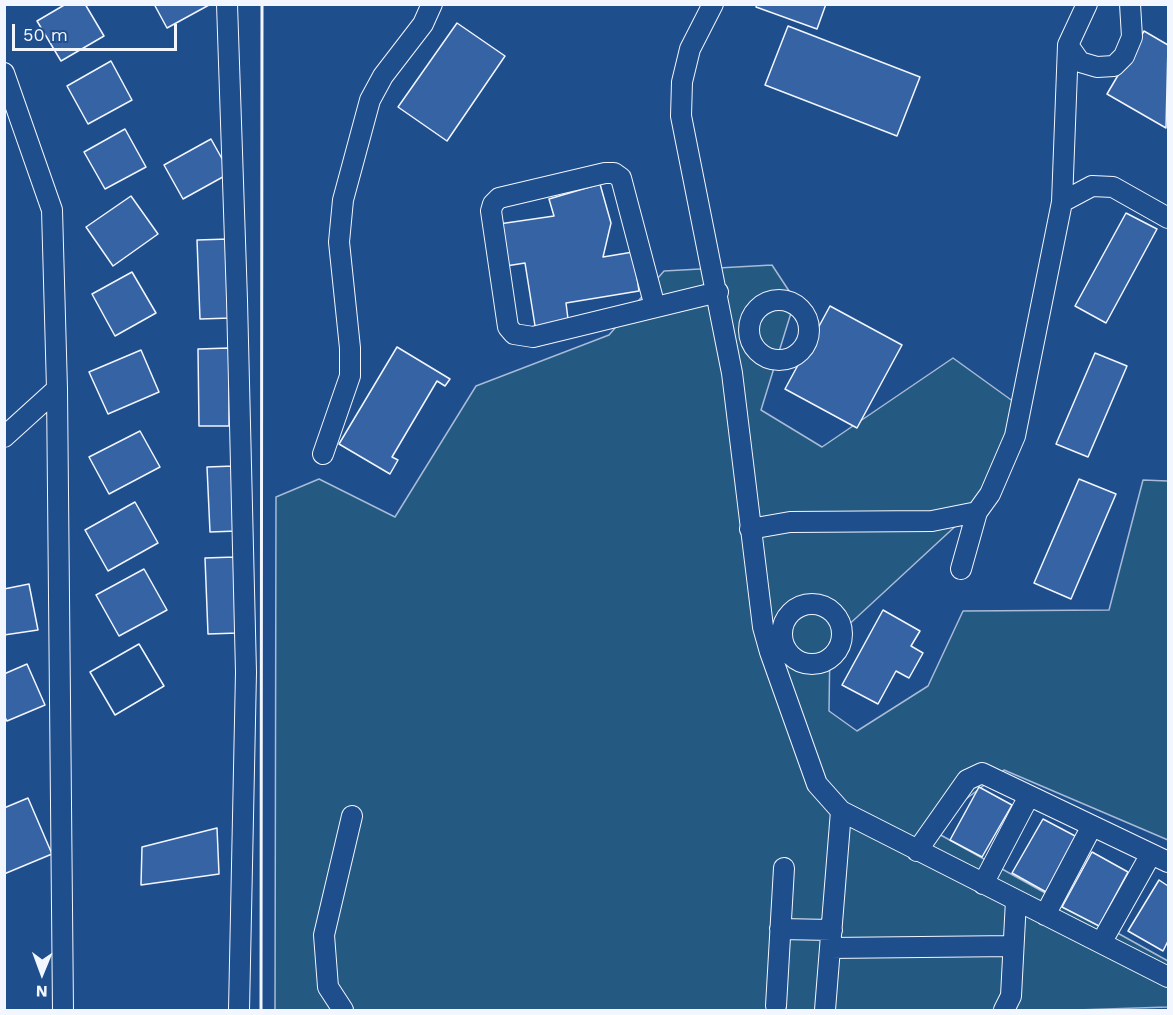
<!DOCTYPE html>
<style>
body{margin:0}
#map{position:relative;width:1173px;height:1015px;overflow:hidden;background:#1f4e8c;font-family:"Work Sans",sans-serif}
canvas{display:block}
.frame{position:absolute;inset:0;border:6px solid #f2f6ff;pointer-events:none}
.north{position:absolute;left:12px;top:943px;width:60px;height:60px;-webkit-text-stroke:4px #1f4e8c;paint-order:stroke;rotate:181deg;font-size:16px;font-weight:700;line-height:24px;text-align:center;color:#f2f6ff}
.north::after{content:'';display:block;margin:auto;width:21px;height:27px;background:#f2f6ff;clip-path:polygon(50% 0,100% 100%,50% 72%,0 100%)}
.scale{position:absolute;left:12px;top:24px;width:165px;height:27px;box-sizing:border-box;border:3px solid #f2f6ff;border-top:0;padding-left:8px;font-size:18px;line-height:21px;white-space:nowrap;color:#f2f6ff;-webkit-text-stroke:4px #1f4e8c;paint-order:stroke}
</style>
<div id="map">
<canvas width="1173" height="1015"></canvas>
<div class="frame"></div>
<div class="north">N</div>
<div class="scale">50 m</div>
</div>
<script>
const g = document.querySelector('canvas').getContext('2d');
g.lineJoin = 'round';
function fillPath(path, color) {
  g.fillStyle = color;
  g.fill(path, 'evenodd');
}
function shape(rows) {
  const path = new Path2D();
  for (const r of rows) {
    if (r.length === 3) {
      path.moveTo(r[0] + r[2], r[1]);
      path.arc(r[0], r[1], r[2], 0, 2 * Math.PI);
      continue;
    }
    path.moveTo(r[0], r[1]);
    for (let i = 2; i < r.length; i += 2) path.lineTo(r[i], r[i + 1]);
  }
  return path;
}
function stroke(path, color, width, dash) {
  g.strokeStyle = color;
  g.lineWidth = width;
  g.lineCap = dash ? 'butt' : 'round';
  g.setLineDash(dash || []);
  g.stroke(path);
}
const green = shape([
 [772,265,795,300,761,410,822,447,953,358,1014,402,1000,485,830,642,829,711,857,731,928,686,963,611,1109,610,1143,480,1168,481,1168,840,1004,770,928,828,1168,961,1168,1007,1076,1010,275,1010,276,497,319,479,395,517,476,386,609,335,664,271,772,265]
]);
fillPath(green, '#245a82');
stroke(green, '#a8bbd7', 1.5);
const building = shape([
 [66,4,85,4,104,36,61,61,37,21,66,4],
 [154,4,209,4,209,5,167,28,154,4],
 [757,4,826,4,817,29,756,7,757,4],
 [457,23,505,56,447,141,398,107,457,23],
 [788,26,920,77,897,136,765,85,788,26],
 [1144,31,1168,45,1166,128,1107,94,1144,31],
 [111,61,132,100,88,124,67,86,111,61],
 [125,129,146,167,105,189,84,152,125,129],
 [211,139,230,173,183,199,164,165,211,139],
 [600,184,611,223,603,257,633,252,639,291,566,303,569,327,536,332,525,263,506,266,499,224,554,216,549,199,600,184],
 [131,196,158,234,113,266,86,227,131,196],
 [1126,213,1157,229,1106,323,1075,306,1126,213],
 [229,239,231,318,200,319,197,240,229,239],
 [132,272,156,313,115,336,92,294,132,272],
 [830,306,902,345,857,428,785,389,830,306],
 [397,347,450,379,445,386,437,381,392,457,398,460,390,474,339,444,397,347],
 [229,348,229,426,199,426,198,349,229,348],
 [141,350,159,392,108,414,89,372,141,350],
 [1095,353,1127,366,1088,457,1056,444,1095,353],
 [140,431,160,467,109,494,89,457,140,431],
 [234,466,237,531,210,532,207,467,234,466],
 [1079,479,1116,494,1071,599,1034,583,1079,479],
 [135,502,158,543,108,571,85,530,135,502],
 [235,557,238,633,208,634,205,558,235,557],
 [144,569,167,610,119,636,96,595,144,569],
 [29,584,38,630,4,635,4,589,29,584],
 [883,610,920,631,911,646,923,653,909,678,896,671,878,704,842,685,883,610],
 [139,644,164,686,115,715,90,672,139,644],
 [139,644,164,686,115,715,90,672,139,644],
 [27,664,45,705,7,721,4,716,4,674,27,664],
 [979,787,1012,805,982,857,950,840,979,787],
 [28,798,52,854,4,874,4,808,28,798],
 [1043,819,1077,837,1046,892,1012,873,1043,819],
 [217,828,219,874,141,885,142,847,217,828],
 [1092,852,1128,872,1099,926,1062,907,1092,852],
 [1159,880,1168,886,1168,941,1163,951,1128,931,1159,880]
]);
fillPath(building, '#3563a3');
stroke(building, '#f2f6ff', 1.5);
const minor = shape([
 [227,4,237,300,246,672,239,1010],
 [713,4,690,49,682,82,681,116,732,373,763,627,770,652,817,784,841,811,1168,977],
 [1068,45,1080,62,1097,67,1114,66,1124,56,1132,37,1130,4],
 [4,73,52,210,57,389,63,1010],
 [1062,202,1092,186,1113,187,1168,218],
 [779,330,30],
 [655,307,621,178,614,173,605,173,499,198,493,204,491,211,508,327,514,334,533,337,718,292],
 [4,437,57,389],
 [323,454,350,376,350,348,339,242,343,200,370,100,383,76,423,24,432,4],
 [750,529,790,522,932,521,977,512,990,494,1015,436,1062,202,1068,45,1087,4],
 [961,569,977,512],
 [812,634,30],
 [917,851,967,780,982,773,1168,862],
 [983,884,1029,796],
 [1045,915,1092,826],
 [780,929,832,930],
 [1101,943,1151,854],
 [830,948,1013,946],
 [776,1006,784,868],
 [343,1010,328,987,324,935,352,816],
 [825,1010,841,811],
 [1004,1010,1011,996,1016,900]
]);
stroke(minor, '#f2f6ff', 22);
stroke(minor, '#1f4e8c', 20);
stroke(shape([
 [261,1010,262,4]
]), '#f2f6ff', 3);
</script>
